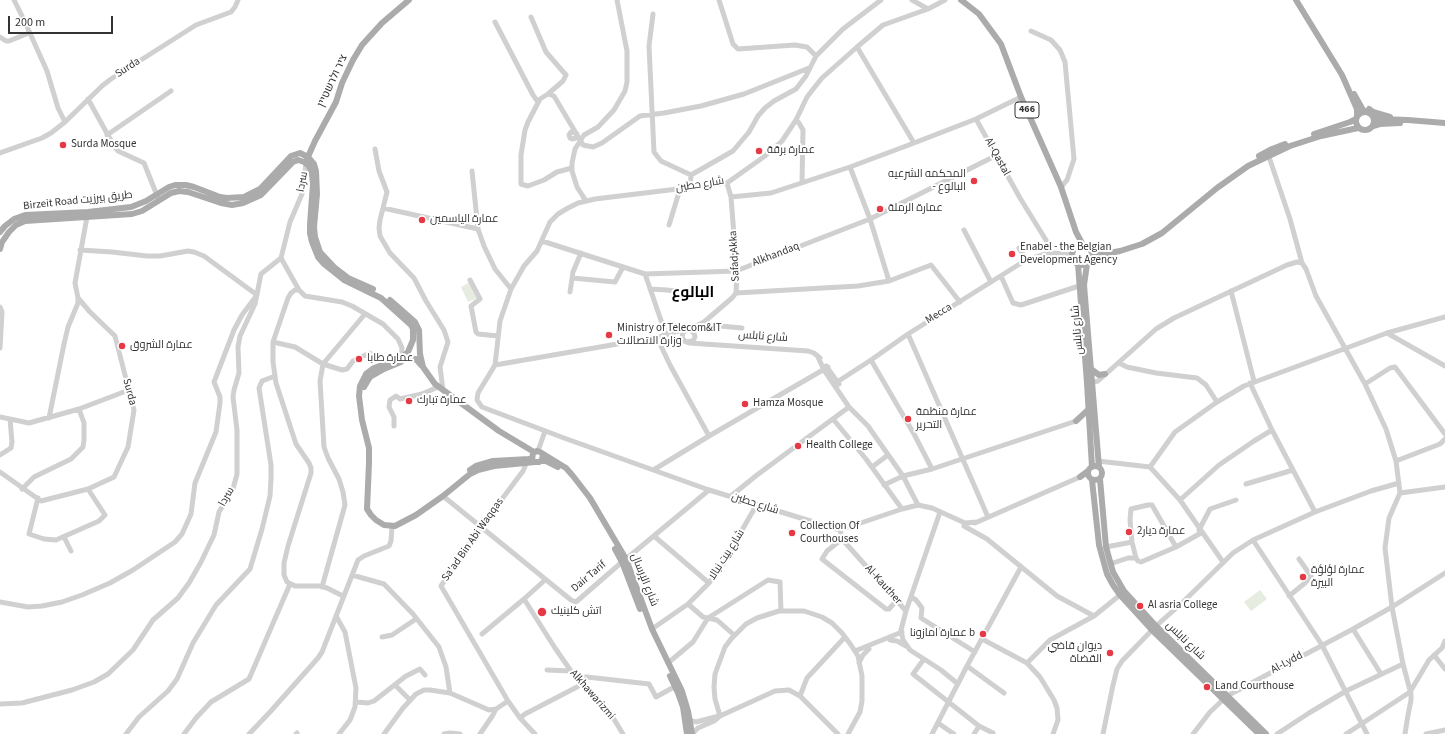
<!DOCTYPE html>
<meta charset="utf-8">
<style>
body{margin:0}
#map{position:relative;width:1445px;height:734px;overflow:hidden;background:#fff;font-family:"Source Sans 3",sans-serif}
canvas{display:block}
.scale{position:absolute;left:8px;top:16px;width:105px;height:18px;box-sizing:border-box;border:2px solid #333;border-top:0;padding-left:5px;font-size:12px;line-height:14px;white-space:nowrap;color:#333;-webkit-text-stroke:3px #fff;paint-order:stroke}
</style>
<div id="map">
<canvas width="1445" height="734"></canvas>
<div class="scale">200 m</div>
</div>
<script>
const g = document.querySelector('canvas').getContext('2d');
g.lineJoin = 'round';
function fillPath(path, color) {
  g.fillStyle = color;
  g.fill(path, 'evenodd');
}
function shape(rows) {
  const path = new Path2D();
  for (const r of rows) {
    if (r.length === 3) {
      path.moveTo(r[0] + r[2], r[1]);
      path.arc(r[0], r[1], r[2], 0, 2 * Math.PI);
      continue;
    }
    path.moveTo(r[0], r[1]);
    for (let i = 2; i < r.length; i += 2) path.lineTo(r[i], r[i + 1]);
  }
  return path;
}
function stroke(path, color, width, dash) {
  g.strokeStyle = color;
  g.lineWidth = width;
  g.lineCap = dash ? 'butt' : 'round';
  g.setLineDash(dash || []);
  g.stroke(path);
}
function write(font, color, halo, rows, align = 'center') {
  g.font = font + ' "Source Sans 3",Cairo,Heebo,sans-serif';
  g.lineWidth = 4;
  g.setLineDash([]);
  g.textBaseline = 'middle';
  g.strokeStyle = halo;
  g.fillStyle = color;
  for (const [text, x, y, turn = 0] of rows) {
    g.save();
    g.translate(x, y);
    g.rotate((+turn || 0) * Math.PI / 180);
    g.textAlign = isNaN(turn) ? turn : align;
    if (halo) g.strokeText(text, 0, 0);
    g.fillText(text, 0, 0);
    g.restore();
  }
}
fillPath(shape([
 [470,282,477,298,468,302,461,287],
 [1260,590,1267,599,1251,611,1244,602]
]), '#e6ecdf');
stroke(shape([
 [14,0,24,20,47,71,58,108,65,122],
 [719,0,733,44,738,49,795,45,807,47,816,56],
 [912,0,928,9],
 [945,0,928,9,883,25,857,47,822,78,814,88,807,97,796,120,782,141,765,156,727,183,595,199,578,203,568,208,558,214,550,222,537,251,524,266,511,289,500,321,495,365,478,393,477,400,482,407,564,438,709,490,840,530,902,509,918,505,932,508,965,523,977,522],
 [653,14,649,46,654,152,661,161,691,175],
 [531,17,546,52,566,75,563,81,548,94,540,99,528,122,525,130,521,155,521,184,528,186,544,180,557,172,572,168],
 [495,22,533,95,538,102],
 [1031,31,1051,40,1060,50,1065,62,1074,159,1067,180,1061,187],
 [0,37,6,41,9,41,29,33],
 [857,47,914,143,976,119,1020,198,1049,245,1049,253],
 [548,94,554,96,583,145,593,147,602,143,640,116,664,113,701,106,744,94,809,68],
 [88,99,114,146,118,151,144,163,158,198],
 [976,119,1021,97],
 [796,120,799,123,803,130,802,183],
 [576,133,571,132,569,135,570,138,572,139,576,138,577,134],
 [107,135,171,91],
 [375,149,379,171,387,192,380,220,379,228,380,236,390,253,414,278,426,301,444,330,448,342,440,367,443,390],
 [0,153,42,138,51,133,65,122,102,86,111,79,196,25,231,12,235,7,238,0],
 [1268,154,1290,219,1302,263],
 [850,167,870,219,889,281],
 [472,171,478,229,484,246,495,269,511,289],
 [690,187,691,175,733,151,749,132,758,116,765,108,774,101,796,89,806,76,816,56,843,29,881,0],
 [731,197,771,193,850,167,914,143],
 [586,201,577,187,572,171,572,163,575,149,584,135,598,127,614,110,625,91,627,82,627,51,617,0],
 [383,208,478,229],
 [669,225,680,189],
 [964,230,991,282],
 [542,241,645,274,736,271,870,219,995,156],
 [1019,248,1026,260],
 [281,258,299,290,305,296,342,302,352,306,383,324,398,339,402,348,401,358],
 [645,274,664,329,664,336],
 [1001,276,1013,303,1021,305,1079,286],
 [572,278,615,282,623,267],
 [470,280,480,299,471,306,476,332,478,334,498,336],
 [650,289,667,290,694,293,697,290],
 [299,290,295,290,291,293,288,298,273,342,273,362,276,383,296,444,309,463,311,468,311,473,288,546,284,563,284,575,287,582,295,586,320,586,327,588,343,596],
 [1231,291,1254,381],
 [570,292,573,272,581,253],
 [736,293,858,286,889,281,931,265,960,302],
 [0,307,2,312,0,348],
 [704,322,709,325,742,328],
 [689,329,694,333,695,337,693,341,686,342,682,338,683,332,704,322,732,298,736,293,737,274,731,197,727,183],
 [1387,333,1445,366],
 [908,334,988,517],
 [664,336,669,341,684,341],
 [660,337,661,346,670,365,709,436],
 [273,342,295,347,323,364,342,370,347,369,353,361,370,353],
 [689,343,808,351,814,353,820,358],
 [871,360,914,434,932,469],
 [1119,363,1127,367,1156,373,1197,378,1206,385,1217,402],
 [495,365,664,336,669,333,684,330],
 [826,366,839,384],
 [1090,383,1098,381,1156,329,1174,318,1287,265,1297,262,1302,263,1306,269,1316,296,1365,384,1386,429,1396,461,1400,493,1389,518,1385,548,1392,607,1403,664,1411,694,1411,700,1408,715,1405,734],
 [1250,383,1272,430,1315,512],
 [834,384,871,360,908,334,1026,260,1049,253,1072,254],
 [1365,384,1390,368,1395,367,1445,434],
 [849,407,868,426,903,476,918,505],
 [0,417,29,423,79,409,129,390],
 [49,418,64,344,68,327,78,303,78,298],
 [833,419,866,459,902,509],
 [394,426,394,417,389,407,390,400,396,396,400,399,422,394,438,387],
 [538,451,545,431],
 [0,455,11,448,12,442,10,419],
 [1098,461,1150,467,1180,500,1223,562],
 [1396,461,1440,444,1445,439],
 [526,464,523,471,481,527,441,586,508,701,520,718,535,734],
 [872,467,888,455],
 [1150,467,1175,432,1217,402,1244,386,1387,333,1445,317],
 [655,469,709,436,828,367],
 [0,472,41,501,88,489,114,477,128,447,134,410,115,336,90,312,78,298,75,283,87,217],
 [1246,484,1293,470],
 [884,485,903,476,932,469,1076,421],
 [22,489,34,477,71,459,83,447,84,440,84,423,79,409],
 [1400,493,1445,487],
 [443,496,571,600,576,602,622,562],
 [731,496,757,475,849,407,824,370,818,357],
 [38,498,29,534,44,539,56,540,99,521,105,515,88,489],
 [1180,500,1219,465,1254,441,1272,430],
 [940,512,906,611,901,630,903,640,910,650,941,670,958,684],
 [975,523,1080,477],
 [964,526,987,539,1057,596,1094,616],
 [840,530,842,539,906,611],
 [1199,530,1210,509,1236,500],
 [654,536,709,583],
 [64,537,71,551],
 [842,539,827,551,822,559,886,609,889,609,897,600],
 [1253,540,1322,645,1367,734],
 [1106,547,1132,542],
 [1136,558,1132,542,1130,520,1131,509,1148,505,1152,505,1176,547,1201,533],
 [626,559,709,490],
 [1110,564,1128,558,1136,558,1138,561,1141,562,1176,547],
 [352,575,384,584,413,614,439,647,446,667,450,693],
 [545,580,524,599,555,648,571,671,581,681,581,684,585,685,609,711,623,734],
 [322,587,345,505,343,492,339,479,328,458,324,447,320,381,323,364,365,314],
 [1289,596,1305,583,1311,576,1299,559],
 [911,597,916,600,922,608,921,618,975,652],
 [0,602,28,607,42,606,62,602,82,595,110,583,133,570,175,542,182,534,191,514,195,483,216,432,220,403,220,397,214,382,234,330,242,315,257,295,204,256,194,252,188,251,160,256,147,256,112,252,80,250],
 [688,604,703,617,717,620,734,635],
 [336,616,345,632,356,688,355,707,350,720,339,734],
 [652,629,688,604,709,583,729,556,738,537,757,504],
 [1353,629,1381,674],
 [482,634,524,599],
 [382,637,392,635,416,619],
 [982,639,1027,663,1040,677,1054,700,1057,708,1058,720,1053,734],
 [890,640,897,641,906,646],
 [855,651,902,632],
 [1434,655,1445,669],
 [924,659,913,674,979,726,993,733],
 [668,663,693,642,708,618,768,580,780,582,781,611],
 [859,663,863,655,869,649],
 [1027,663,1050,640,1094,616,1120,595],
 [967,666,1004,693],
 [547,670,571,671],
 [577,677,587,677,649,684,656,697,674,687],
 [395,685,410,700],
 [800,696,807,678,845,637],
 [356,702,368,703,374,701,406,676,420,669,425,675],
 [0,704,22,703,72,690,94,682,108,674,133,650,153,620,178,598,189,583,201,562,214,535,219,512,233,489,237,474,237,430,233,397,234,390,239,373,238,347,240,336,255,304,261,274,281,258,290,222,302,194,306,163],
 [520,718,525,714,577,687,581,684],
 [690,720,696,722,719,716],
 [938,723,954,734],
 [126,734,139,717,168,691,177,679,193,643,216,605,250,569,262,529,270,496,271,479,271,465,259,388,262,381,275,376],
 [184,734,196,718,211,702,249,679,290,584],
 [249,734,270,712,318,658,322,652,358,560,364,556,389,546,391,541,392,527],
 [296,734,297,733],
 [384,734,403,708,416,694,424,690,430,690,450,693,489,710,496,709,508,701],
 [444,734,450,733,460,734],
 [480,734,493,715,496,709],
 [692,734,698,728,714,721,720,716],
 [838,734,800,696,789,690,775,691,720,716,715,699,714,687,715,674,725,647,731,639,746,624,757,618,779,611,804,611,822,617,832,623,842,633,851,645,858,656,862,676,862,701,860,712,848,734],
 [932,734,967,666,1021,567],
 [974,734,979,726],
 [1103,734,1113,685,1117,669,1122,661,1156,626,1183,602,1233,553,1253,540,1315,512,1371,491,1399,483],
 [1193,734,1210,712,1227,696,1353,629,1392,607,1445,573],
 [1277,734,1309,713,1346,691,1403,664],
 [1346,734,1410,692,1429,660,1442,648,1445,641],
 [1426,734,1445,730]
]), '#d0d0d0', 5);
stroke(shape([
 [961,0,979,14,1001,44,1021,97,1061,187,1076,232,1083,245],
 [1296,0,1342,75,1357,109,1357,117],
 [1354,94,1363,110,1366,112],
 [1369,109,1373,112,1390,117],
 [1365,121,9],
 [1373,116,1378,119,1408,120,1445,123],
 [1373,126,1380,124,1400,123],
 [1314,134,1350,122,1356,119],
 [1259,156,1272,149,1285,144],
 [307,159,315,141,336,102,342,83,353,60,362,45,382,23,409,0],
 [0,232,5,226,14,219,25,215,88,212,131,207,146,201,169,187,175,185,186,185,194,187,220,197,227,198,244,197,260,189,291,156,300,153,308,157,314,164,316,171,317,194,314,227,315,237,320,252,335,268,348,278,373,289],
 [1082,255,10],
 [0,249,2,242,9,232,16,225,25,221,132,214,142,211,171,193,179,191,188,192,221,203,232,205,243,203,261,195,293,162,298,160,304,162,309,166,312,174,313,184,310,224,310,233,312,242,318,257,324,264,344,280,381,298,411,325,413,329,413,340,408,352,401,358,374,368,366,374,360,386,359,396,362,420,369,448,369,463,367,509,371,515,376,520,384,525,395,526,416,515,443,496,470,474,478,470,494,466,535,462],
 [1090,249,1109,250],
 [1091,260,1099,255,1120,251,1142,244,1162,233,1217,188,1248,166,1273,154,1290,146,1321,136,1358,128],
 [1078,264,1087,383,1092,467],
 [1087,264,1084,285,1099,467],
 [390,300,415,322,419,330,420,354,423,367,435,384,499,431,534,452],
 [1091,369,1099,375,1105,374],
 [364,387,370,377,384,369,401,362,401,358,403,360,416,359,421,365],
 [1076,421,1089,409],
 [543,454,542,460,539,462,535,462,532,460,533,453,537,451,540,452,566,468,573,476,590,498,626,559,652,629,682,691,688,711,692,734],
 [541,461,546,461,558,467],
 [1095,473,7],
 [470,470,476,466,493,461,529,459,532,458],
 [1080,477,1088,471],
 [1100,479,1106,547,1113,572,1124,591,1156,626,1266,734],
 [1092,480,1099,545,1107,574,1113,585,1120,595,1152,630,1259,734],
 [615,549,622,562,640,609],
 [670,676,678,693,683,707,687,734]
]), '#ababab', 6);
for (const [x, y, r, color] of [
 [63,145,4,"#e63946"],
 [759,151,4,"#e63946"],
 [974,181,4,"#e63946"],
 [880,209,4,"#e63946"],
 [422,220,4,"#e63946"],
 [1012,254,4,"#e63946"],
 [609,335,4,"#e63946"],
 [122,346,4,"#e63946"],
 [359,359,4,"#e63946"],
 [409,401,4,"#e63946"],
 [745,404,4,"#e63946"],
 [908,419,4,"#e63946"],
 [798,446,4,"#e63946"],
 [1129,532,4,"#e63946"],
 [792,533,4,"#e63946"],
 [1303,577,4,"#e63946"],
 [1140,606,4,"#e63946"],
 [542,612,5,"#e63946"],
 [983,634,4,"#e63946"],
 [1110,653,4,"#e63946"],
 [1207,687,4,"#e63946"]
]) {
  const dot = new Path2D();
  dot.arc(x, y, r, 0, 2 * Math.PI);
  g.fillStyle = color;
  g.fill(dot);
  stroke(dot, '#fff', 1.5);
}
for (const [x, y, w] of [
 [1027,110,24]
]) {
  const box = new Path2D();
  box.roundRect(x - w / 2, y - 8, w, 16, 3);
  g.fillStyle = '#fff';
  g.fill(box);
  stroke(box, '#333', 1);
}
write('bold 10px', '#333', null, [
 ["466",1027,110]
]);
write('11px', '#333', '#fff', [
 ["Surda",128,68,-33],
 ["ציר ולרשטיין",333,81,-65],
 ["Al-Qastal",997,157,61],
 ["سردا",303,182,-80],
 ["شارع حطين",700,185,-9],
 ["Birzeit Road طريق بيرزيت",78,201,-6],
 ["Alkhandaq",776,255,-21],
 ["Safad;Akka",735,256,-93],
 ["Mecca",939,314,-32],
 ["شارع نابلس",1078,330,-95],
 ["شارع نابلس",763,337,4],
 ["Surda",129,392,75],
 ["سردا",227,497,-60],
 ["شارع حطين",755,504,18],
 ["Sa'ad Bin Abi Waqqas",473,540,-55],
 ["شارع بيت نبالا",727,555,-58],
 ["Dair Tarif",589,577,-40],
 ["شارع الإرسال",644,580,68],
 ["Al-Kauther",883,585,48],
 ["شارع نابلس",1185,641,44],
 ["Al-Lydd",1287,663,-28],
 ["Alkhawarizmi",592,695,49]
]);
write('11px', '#333', '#fff', [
 ["Surda Mosque",71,145],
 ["عمارة برقة",767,151],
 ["المحكمه الشرعيه",966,175,"right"],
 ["- البالوع",966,188,"right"],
 ["عمارة الرملة",888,209],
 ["عمارة الياسمين",430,220],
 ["Enabel - the Belgian",1020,248],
 ["Development Agency",1020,261],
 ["Ministry of Telecom&IT",617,329],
 ["وزارة الاتصالات",617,342],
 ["عمارة الشروق",130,346],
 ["عمارة طابا",367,359],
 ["عمارة تبارك",417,401],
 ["Hamza Mosque",753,404],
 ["عمارة منظمة",916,413],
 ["التحرير",916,426],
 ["Health College",806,446],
 ["Collection Of",800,527],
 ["Courthouses",800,540],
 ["عمارة ديار2",1137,532],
 ["عمارة لؤلؤة",1311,571],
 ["البيرة",1311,584],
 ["Al asria College",1148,606],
 ["اتش كلينيك",551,612],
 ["عمارة امازونا b",975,634,"right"],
 ["ديوان قاضي",1102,647,"right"],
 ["القضاة",1102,660,"right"],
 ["Land Courthouse",1215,687]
], 'left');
write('bold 15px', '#000', '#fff', [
 ["البالوع",693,294]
]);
</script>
